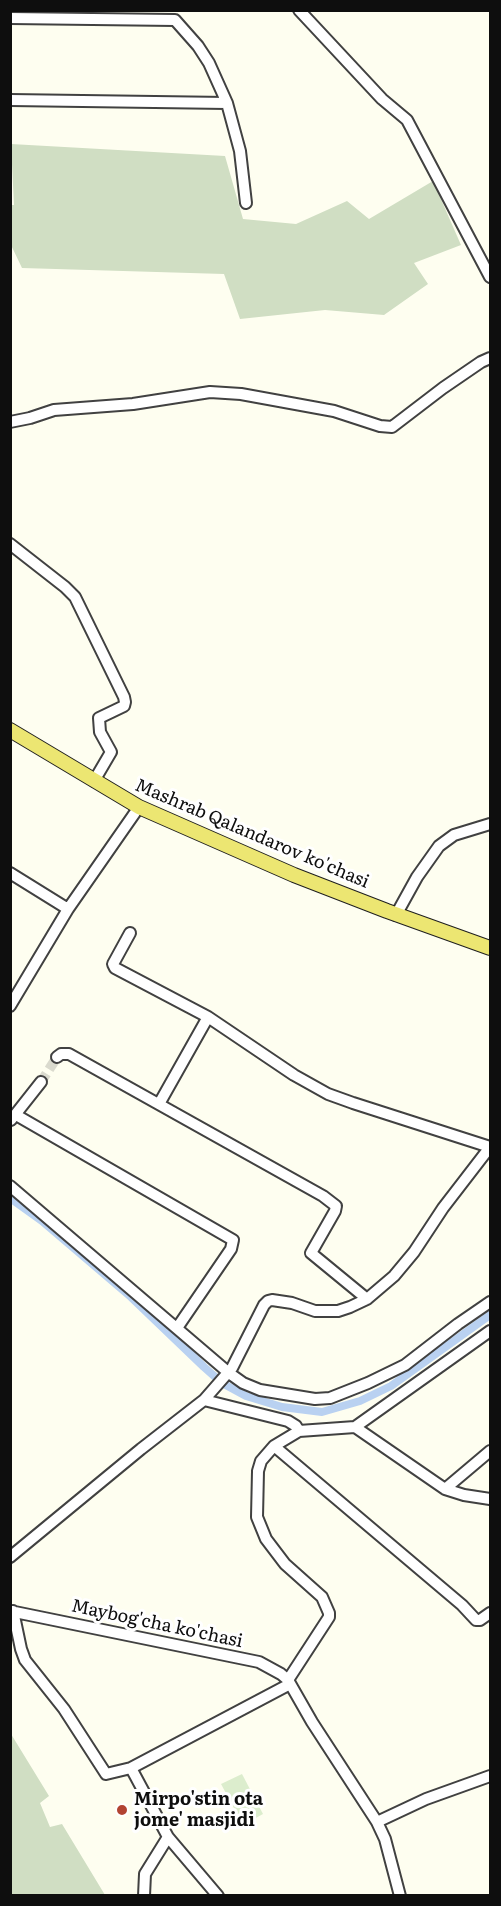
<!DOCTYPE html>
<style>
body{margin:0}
#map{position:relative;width:501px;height:1906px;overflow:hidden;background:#fefef0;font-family:Literata,serif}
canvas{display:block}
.frame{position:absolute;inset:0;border:12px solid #0e0e0e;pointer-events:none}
</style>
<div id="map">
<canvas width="501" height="1906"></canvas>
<div class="frame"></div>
</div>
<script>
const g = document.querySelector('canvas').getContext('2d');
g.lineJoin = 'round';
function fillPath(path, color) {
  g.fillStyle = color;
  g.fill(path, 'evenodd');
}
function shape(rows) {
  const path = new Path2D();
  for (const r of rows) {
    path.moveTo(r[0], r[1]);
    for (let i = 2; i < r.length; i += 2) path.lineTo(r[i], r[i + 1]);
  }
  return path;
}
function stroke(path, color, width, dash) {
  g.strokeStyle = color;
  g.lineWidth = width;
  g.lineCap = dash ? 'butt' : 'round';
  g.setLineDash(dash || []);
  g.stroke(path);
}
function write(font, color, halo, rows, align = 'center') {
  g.font = font + ' Literata,serif';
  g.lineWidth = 6;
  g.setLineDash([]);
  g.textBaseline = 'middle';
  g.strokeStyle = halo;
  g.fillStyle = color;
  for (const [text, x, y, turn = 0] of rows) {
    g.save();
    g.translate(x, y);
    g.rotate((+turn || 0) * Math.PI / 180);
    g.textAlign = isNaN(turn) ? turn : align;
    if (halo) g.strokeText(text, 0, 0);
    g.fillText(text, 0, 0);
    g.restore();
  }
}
fillPath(shape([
 [11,144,225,156,243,219,296,224,347,201,369,219,433,181,461,245,414,263,428,284,384,315,325,310,240,319,224,274,22,268,11,245,11,205,14,205],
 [11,1734,49,1796,40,1803,50,1827,62,1824,105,1895,11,1895]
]), '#d0dec3');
fillPath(shape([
 [242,1774,263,1814,243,1825,221,1784]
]), '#dcedcd');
stroke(shape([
 [10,1198,42,1221,131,1297,204,1367,222,1383,246,1396,282,1407,322,1412,360,1401,391,1386,490,1315]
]), '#b9d1f1', 8);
stroke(shape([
 [41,1082,57,1057]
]), '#dadace', 10, [10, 5]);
const minor = shape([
 [299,10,382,99,407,120,490,277],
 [10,18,175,20,198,46,209,63,227,103,240,151,246,203],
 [10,100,227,103],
 [10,422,30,418,54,410,133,404,210,392,241,394,334,411,380,426,392,427,443,388,481,362,490,358],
 [10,544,65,587,75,597,124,697,125,702,124,706,99,718,100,732,111,752,94,781],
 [10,873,68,909],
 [396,915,417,877,439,846,454,835,490,824],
 [130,933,113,964,115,968,208,1017,294,1075,328,1094,353,1103,490,1147],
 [10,1006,68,909,139,807],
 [57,1057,61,1054,69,1054,323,1196,336,1206,335,1211,311,1253,367,1299,350,1307,338,1311,315,1311,292,1303,272,1300,268,1301,264,1305,232,1368,204,1400],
 [159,1104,208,1017],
 [16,1115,233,1240,231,1249,177,1328],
 [11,1120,41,1082],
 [10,1186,229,1373,243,1383,260,1390,315,1399,330,1398,368,1383,405,1365,458,1324,490,1302],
 [367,1299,394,1276,414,1252,443,1208,490,1147],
 [355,1427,490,1331],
 [355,1427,445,1489,464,1495,490,1499],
 [274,1446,462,1605,476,1620,480,1620,490,1613],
 [445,1489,490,1451],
 [10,1557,141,1449,204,1400,288,1421,296,1426,299,1431],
 [10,1611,259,1662,281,1674,288,1680,312,1722,377,1822,385,1839,400,1896],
 [13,1611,21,1649,25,1660,64,1709,106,1774,131,1768],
 [288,1680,329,1617,329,1613,322,1597,285,1564,266,1539,257,1517,258,1471,261,1461,274,1446,299,1431,355,1427],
 [377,1822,426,1799,490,1776],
 [144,1896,145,1874,168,1837],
 [218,1896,168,1837,131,1768,290,1684]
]);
const major = shape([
 [10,730,139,807,294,875,387,911,490,948]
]);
stroke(minor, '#414141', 14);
stroke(major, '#1f1f1f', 16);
stroke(minor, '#fff', 10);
stroke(major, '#ece672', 14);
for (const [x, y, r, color] of [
 [122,1810,6,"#b24432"]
]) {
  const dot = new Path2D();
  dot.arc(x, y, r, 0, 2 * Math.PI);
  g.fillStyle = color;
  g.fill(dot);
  stroke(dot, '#fff', 2);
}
write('18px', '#0e0e0e', '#fff', [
 ["Mashrab Qalandarov ko'chasi",252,834,23],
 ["Maybog'cha ko'chasi",157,1624,12]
]);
write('bold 18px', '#0e0e0e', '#fff', [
 ["Mirpo'stin ota",134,1800],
 ["jome' masjidi",134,1821]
], 'left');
</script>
